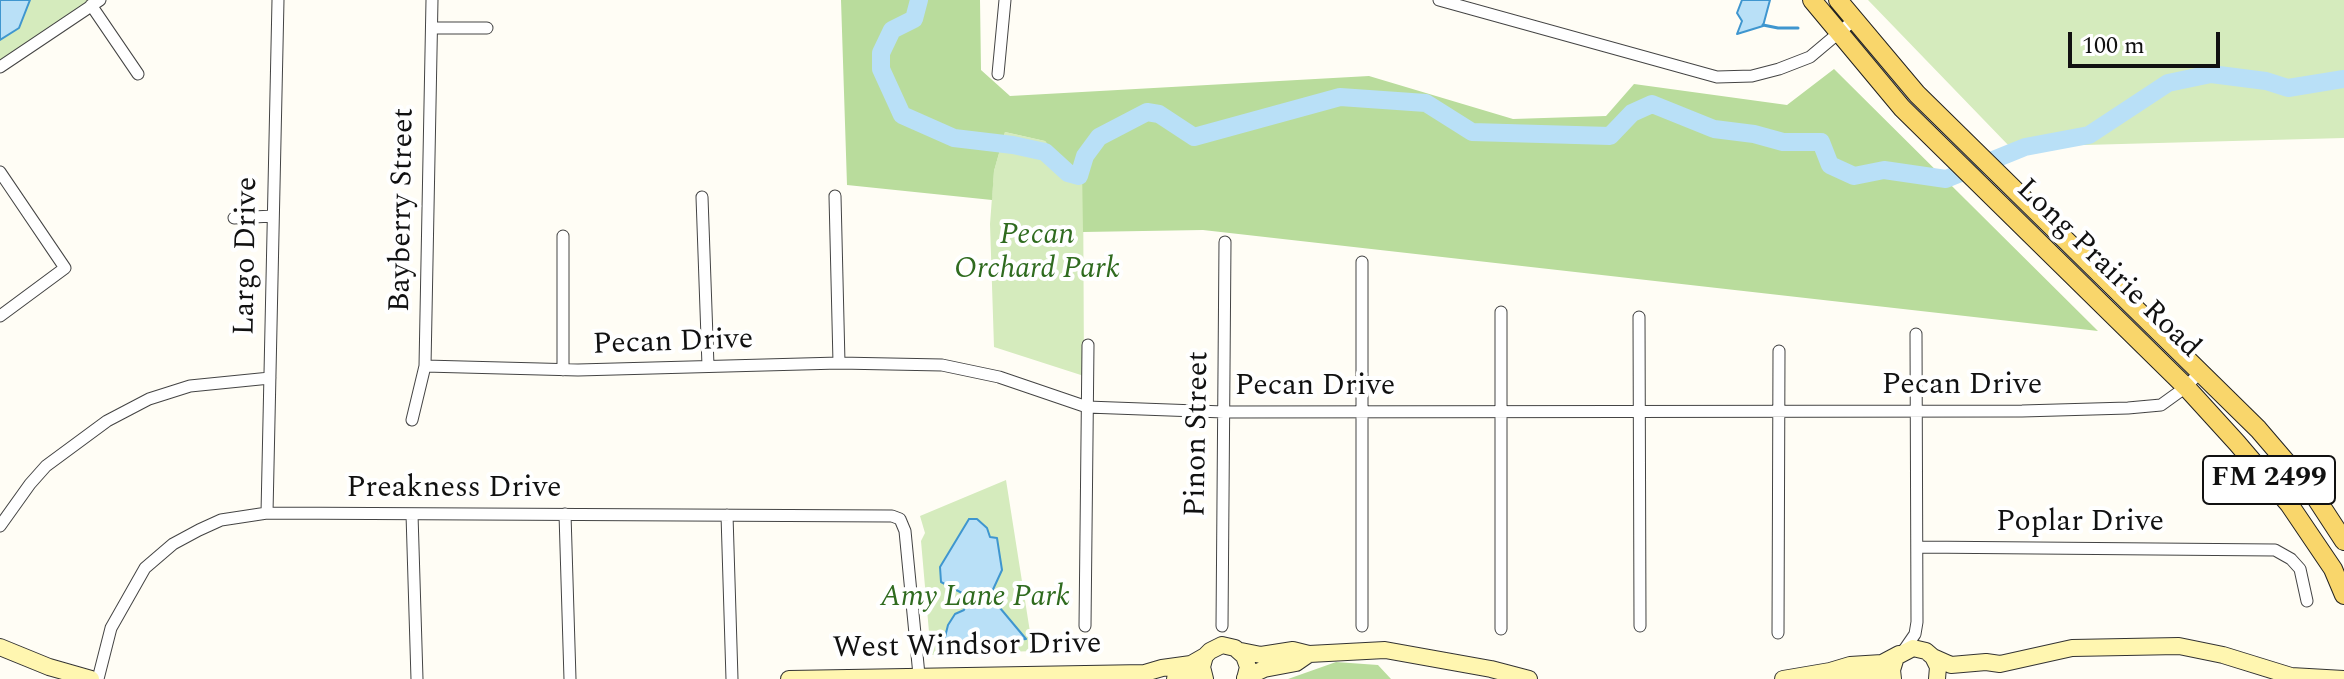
<!DOCTYPE html>
<style>
body{margin:0}
#map{position:relative;width:2344px;height:679px;overflow:hidden;background:#fffdf5;font-family:Spectral,serif}
canvas{display:block}
.scale{position:absolute;left:2068px;top:32px;width:152px;height:36px;box-sizing:border-box;border:4px solid #111;border-top:0;padding-left:10px;font-size:24px;line-height:28px;white-space:nowrap;color:#111;-webkit-text-stroke:6px #fff;paint-order:stroke}
</style>
<div id="map">
<canvas width="2344" height="679"></canvas>
<div class="scale">100 m</div>
</div>
<script>
const g = document.querySelector('canvas').getContext('2d');
g.lineJoin = 'round';
function fillPath(path, color) {
  g.fillStyle = color;
  g.fill(path, 'evenodd');
}
function shape(rows) {
  const path = new Path2D();
  for (const r of rows) {
    path.moveTo(r[0], r[1]);
    for (let i = 2; i < r.length; i += 2) path.lineTo(r[i], r[i + 1]);
  }
  return path;
}
function stroke(path, color, width, dash) {
  g.strokeStyle = color;
  g.lineWidth = width;
  g.lineCap = dash ? 'butt' : 'round';
  g.setLineDash(dash || []);
  g.stroke(path);
}
function write(font, color, halo, rows, align = 'center') {
  g.font = font + ' Spectral,serif';
  g.lineWidth = 8;
  g.setLineDash([]);
  g.textBaseline = 'middle';
  g.strokeStyle = halo;
  g.fillStyle = color;
  for (const [text, x, y, turn = 0] of rows) {
    g.save();
    g.translate(x, y);
    g.rotate((+turn || 0) * Math.PI / 180);
    g.textAlign = isNaN(turn) ? turn : align;
    if (halo) g.strokeText(text, 0, 0);
    g.fillText(text, 0, 0);
    g.restore();
  }
}
fillPath(shape([
 [0,0,90,0,0,60],
 [1868,0,2344,0,2344,138,2010,147],
 [1005,132,1045,141,1057,156,1083,166,1084,376,994,347,990,224,994,171],
 [1006,480,1033,651,931,655,921,541,925,533,920,516]
]), '#d5ebbd');
fillPath(shape([
 [841,0,980,0,981,70,1010,96,1369,76,1513,119,1606,116,1634,84,1787,105,1834,69,2098,331,1203,230,1083,232,1082,166,1072,165,1057,156,1045,141,1005,132,994,171,992,200,847,185],
 [1336,662,1378,665,1391,679,1288,679]
]), '#b9dc9c');
const water = shape([
 [0,0,30,0,19,28,0,40,0,0],
 [1742,0,1770,0,1763,26,1737,34,1742,21,1737,13,1742,0],
 [969,519,977,519,987,528,990,537,997,538,1002,570,990,596,1026,639,1017,640,1011,648,941,653,948,625,955,614,964,610,967,601,962,593,941,582,940,567,969,519]
]);
fillPath(water, '#b9e0f7');
stroke(water, '#3f96cf', 2);
stroke(shape([
 [1763,25,1778,28,1798,28]
]), '#3f96cf', 3);
stroke(shape([
 [919,0,914,19,892,30,881,53,881,69,902,115,954,138,1013,145,1045,152,1068,173,1079,176,1085,156,1099,137,1147,112,1159,114,1194,137,1340,97,1426,103,1472,132,1610,136,1632,113,1652,104,1714,129,1754,134,1783,142,1821,142,1830,165,1854,176,1884,170,1946,179,2025,147,2089,135,2168,83,2211,74,2266,81,2288,88,2344,79]
]), '#b9e0f7', 18);
const street = shape([
 [1439,0,1717,77,1752,76,1779,69,1810,57,1854,20],
 [91,5,138,74],
 [432,28,487,28],
 [0,67,100,0],
 [998,74,1005,0],
 [0,172,65,268,0,316],
 [835,196,839,363],
 [702,197,708,366],
 [234,218,273,216],
 [1501,312,1501,629],
 [1639,317,1640,626],
 [425,366,578,370,839,363,942,365,999,377,1087,407,1224,412,2022,411,2128,408,2161,405,2186,387,2200,372],
 [563,370,563,236],
 [412,420,425,366,432,0],
 [267,513,278,0],
 [412,514,417,679],
 [565,514,570,679],
 [727,515,732,679],
 [0,526,30,484,46,466,107,421,149,399,190,386,270,378],
 [1917,547,2275,550,2291,559,2300,569,2307,601],
 [1085,626,1088,345],
 [1222,626,1225,242],
 [1362,626,1362,262],
 [1778,633,1779,351],
 [1904,650,1915,634,1917,622,1916,334],
 [98,679,111,628,145,568,173,544,199,530,221,520,267,513,892,516,900,519,905,531,919,675]
]);
const secondary = shape([
 [0,647,49,667,91,679],
 [1241,651,1261,655,1293,650,1309,654,1385,650,1491,669,1529,679],
 [1933,657,1951,665,1986,662,2000,664,2072,648,2179,646,2223,655,2291,676,2344,679],
 [1831,672,1890,679],
 [1245,678,1264,669,1296,663,1309,654],
 [789,679,1145,673,1162,668,1191,664,1205,656],
 [1175,679,1197,679],
 [1205,679,1202,667,1205,656,1210,651,1222,645,1235,648,1244,656,1248,667,1245,679],
 [1783,679,1830,671,1850,665,1882,663,1899,654],
 [1893,679,1892,670,1896,657,1913,648,1926,651,1933,657,1938,667,1937,679]
]);
const primary = shape([
 [1812,0,1902,108,2186,387,2237,443,2289,504,2333,569,2344,595],
 [1838,0,1917,94,2258,429,2312,492,2344,541]
]);
stroke(street, '#444', 13);
stroke(secondary, '#333', 18);
stroke(primary, '#222', 20);
stroke(street, '#fff', 11);
stroke(secondary, '#fff6b0', 16);
stroke(primary, '#f9d66b', 18);
for (const [x, y, w] of [
 [2269,480,132]
]) {
  const box = new Path2D();
  box.roundRect(x - w / 2, y - 24, w, 48, 6);
  g.fillStyle = '#fff';
  g.fill(box);
  stroke(box, '#111', 2);
}
write('bold 28px', '#111', null, [
 ["FM 2499",2269,480]
]);
write('30px', '#111', '#fff', [
 ["Bayberry Street",404,210,-89],
 ["Largo Drive",248,256,-89],
 ["Long Prairie Road",2107,270,44],
 ["Pecan Drive",673,344,-2],
 ["Pecan Drive",1962,387],
 ["Pecan Drive",1315,388],
 ["Pinon Street",1199,434,-89],
 ["Preakness Drive",454,490],
 ["Poplar Drive",2080,524],
 ["West Windsor Drive",967,648,-1]
]);
write('italic 30px', '#2f6b1f', '#fff', [
 ["Pecan",1037,237],
 ["Orchard Park",1037,271],
 ["Amy Lane Park",975,599]
]);
</script>
